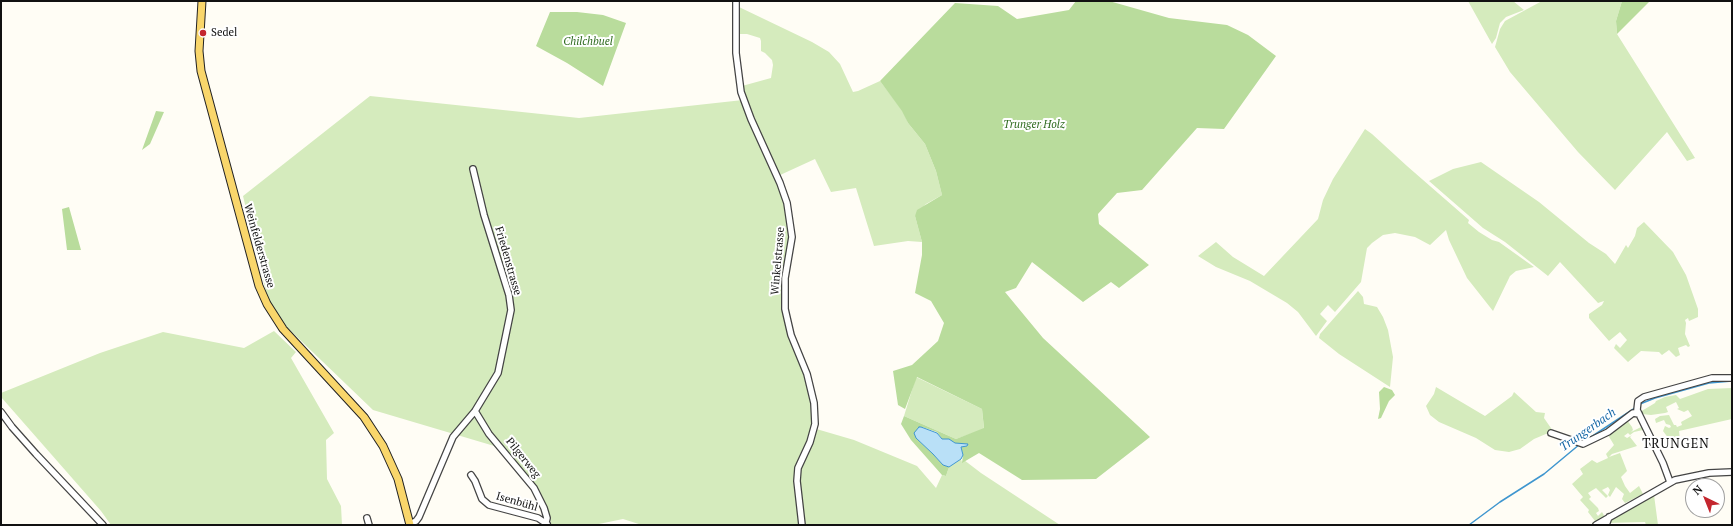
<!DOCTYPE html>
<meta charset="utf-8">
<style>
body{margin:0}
#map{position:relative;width:1733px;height:526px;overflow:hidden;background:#fffdf5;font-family:"PT Serif",serif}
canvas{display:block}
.frame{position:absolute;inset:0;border:2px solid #111;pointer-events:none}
.north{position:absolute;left:1685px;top:478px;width:40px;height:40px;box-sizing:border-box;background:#fff;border:1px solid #a0a0a0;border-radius:50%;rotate:317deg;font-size:11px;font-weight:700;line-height:16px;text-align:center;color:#111}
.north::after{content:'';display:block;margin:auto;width:14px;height:18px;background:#c4262e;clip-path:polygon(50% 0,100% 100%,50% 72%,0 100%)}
</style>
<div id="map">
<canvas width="1733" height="526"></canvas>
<div class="frame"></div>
<div class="north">N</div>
</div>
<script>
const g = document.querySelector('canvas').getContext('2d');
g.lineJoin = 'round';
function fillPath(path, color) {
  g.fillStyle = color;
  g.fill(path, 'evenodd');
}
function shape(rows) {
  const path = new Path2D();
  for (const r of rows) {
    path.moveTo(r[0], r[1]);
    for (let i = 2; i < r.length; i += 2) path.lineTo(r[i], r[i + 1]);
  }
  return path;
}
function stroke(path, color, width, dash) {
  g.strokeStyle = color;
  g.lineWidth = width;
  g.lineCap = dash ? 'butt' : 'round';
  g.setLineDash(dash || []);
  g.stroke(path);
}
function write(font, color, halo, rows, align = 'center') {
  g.font = font + ' "PT Serif",serif';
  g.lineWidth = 4;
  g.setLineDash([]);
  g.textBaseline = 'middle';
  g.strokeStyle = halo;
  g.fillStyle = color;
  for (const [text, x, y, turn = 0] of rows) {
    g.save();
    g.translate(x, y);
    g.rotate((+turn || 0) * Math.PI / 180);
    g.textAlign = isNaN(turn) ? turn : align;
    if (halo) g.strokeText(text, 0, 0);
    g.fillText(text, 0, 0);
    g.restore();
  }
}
fillPath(shape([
 [1468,1,1513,1,1524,10,1506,17,1500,23,1496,38,1492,44],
 [1542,1,1622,1,1616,21,1617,34,1695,158,1687,161,1667,132,1615,190,1578,152,1510,72,1495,47,1500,29,1505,21],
 [739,7,812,42,829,52,840,64,853,92,858,91,880,81,903,111,908,123,925,144,936,171,942,195,926,204,915,216,922,242,908,241,874,246,856,188,831,192,815,159,778,176,757,130,742,86,771,78,773,65,772,60,765,53,761,51,761,41,760,38,747,34,738,34],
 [370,96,579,118,743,100,783,194,790,238,783,301,812,397,813,428,854,440,917,466,936,488,942,475,946,476,949,467,961,459,962,462,964,460,981,473,1060,525,642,525,623,519,594,525,551,525,549,515,503,447,501,448,373,410,271,312,243,196],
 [1365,129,1372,134,1407,166,1469,220,1468,223,1479,232,1492,240,1499,242,1534,267,1516,271,1510,276,1493,311,1467,278,1449,240,1446,230,1430,245,1415,237,1395,233,1383,235,1372,243,1367,248,1361,282,1335,312,1328,305,1320,314,1327,321,1316,336,1298,312,1287,303,1250,281,1216,267,1198,256,1216,242,1233,257,1264,276,1318,219,1323,200,1333,179],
 [1481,162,1539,202,1589,243,1606,254,1615,264,1626,245,1628,248,1635,236,1637,228,1644,222,1673,252,1686,275,1698,309,1698,317,1689,321,1688,318,1685,320,1686,323,1685,334,1690,346,1688,347,1686,345,1678,348,1680,355,1676,357,1669,350,1662,355,1659,352,1641,351,1628,362,1614,348,1616,344,1620,348,1627,340,1620,332,1609,341,1589,318,1589,314,1602,305,1604,301,1598,303,1560,262,1548,276,1505,242,1483,228,1429,181,1453,169],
 [1358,291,1363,297,1364,304,1377,307,1383,317,1388,330,1393,357,1390,387,1339,354,1319,338,1320,334],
 [274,331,296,352,291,358,334,433,326,440,327,479,341,506,342,525,111,525,101,511,1,397,1,393,100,353,163,332,244,348],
 [916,377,982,409,984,429,956,439,904,416],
 [1436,387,1485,416,1512,396,1514,392,1536,412,1545,413,1544,418,1553,431,1534,439,1520,449,1509,452,1495,450,1476,438,1439,422,1430,415,1426,406,1434,394],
 [1732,388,1732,419,1679,431,1680,440,1669,439,1663,431,1665,426,1669,428,1671,427,1670,425,1666,424,1664,420,1656,423,1655,419,1660,416,1669,415,1674,425,1676,425,1677,427,1682,425,1681,422,1692,416,1688,410,1684,412,1677,409,1679,408,1676,402,1666,407,1668,412,1665,413,1651,415,1642,414,1640,412,1655,403,1656,401,1665,397,1676,395,1680,399,1708,389],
 [1627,420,1632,427,1633,430,1631,432,1643,426,1643,430,1634,432,1630,435,1628,433,1624,436,1627,438,1632,435,1630,437,1637,446,1612,454,1609,457,1620,453,1627,471,1621,477,1625,486,1630,493,1639,486,1643,494,1625,503,1622,499,1624,494,1616,487,1610,497,1608,495,1610,490,1608,487,1602,490,1608,496,1606,498,1596,488,1588,493,1591,497,1589,499,1598,508,1599,511,1596,513,1598,516,1602,512,1605,517,1593,525,1592,523,1595,521,1588,512,1589,510,1580,500,1583,497,1572,484,1583,474,1580,469,1592,460,1597,463,1608,458,1606,454,1614,445,1608,435],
 [1654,495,1658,525,1646,525,1645,522,1606,523]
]), '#d5ebbd');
fillPath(shape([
 [1076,1,1109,1,1169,18,1227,25,1248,35,1276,56,1224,129,1197,128,1142,190,1117,193,1098,214,1099,224,1149,265,1119,288,1111,282,1083,302,1032,262,1016,288,1005,292,1043,338,1150,437,1096,479,1022,480,979,453,962,463,963,455,961,447,955,443,942,439,937,432,922,427,916,438,933,454,943,465,949,467,946,476,942,475,911,440,901,424,904,416,956,439,984,428,982,409,917,377,905,409,898,405,893,371,912,365,938,341,944,323,931,301,915,293,922,255,922,242,915,216,917,210,942,195,936,171,925,144,908,123,902,111,880,81,955,3,998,6,1017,19,1069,10],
 [1622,1,1650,1,1617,34,1616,21],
 [550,12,577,12,603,15,626,23,603,86,567,63,536,46],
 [156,111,164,112,150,144,142,150],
 [69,207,81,250,67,250,62,209],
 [1384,387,1392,390,1395,395,1389,401,1381,418,1378,419,1380,409,1379,392]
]), '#b9dc9c');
const water = shape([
 [919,427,921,427,937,433,942,439,949,439,955,443,968,444,967,446,961,447,963,455,961,459,949,467,943,465,933,454,916,438,914,433,919,427]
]);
fillPath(water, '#b9e0f7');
stroke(water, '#3f96cf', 1);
stroke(shape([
 [1640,404,1655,398,1709,383,1732,381],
 [1591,437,1635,408],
 [1469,525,1500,502,1544,474,1580,444]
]), '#3f96cf', 1.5);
const minor = shape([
 [736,1,736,53,741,92,751,119,780,183,787,203,792,237,785,278,785,309,791,335,807,374,814,403,815,424,810,442,798,468,797,481,802,525],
 [475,411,489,434,534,488,544,508,547,518,546,522],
 [1,412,12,427,36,454,103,525],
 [1551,433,1583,444,1608,432,1633,413,1639,414],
 [471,475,475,481,482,499,489,505,538,518,547,524],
 [1670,482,1663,463,1637,410,1638,401,1644,397,1712,378,1732,378],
 [367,518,369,525],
 [410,524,416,521,419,517,453,437,475,411,498,373,511,310,509,295,484,215,473,169],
 [1596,525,1675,480,1709,473,1732,472],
 [1606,525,1609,517]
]);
const major = shape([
 [202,1,199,51,201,71,259,286,267,304,283,329,364,417,383,446,398,479,410,525]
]);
stroke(minor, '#444', 8);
stroke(major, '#222', 9);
stroke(minor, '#fff', 5.5);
stroke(major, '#f9d66b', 7);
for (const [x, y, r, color] of [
 [203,33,4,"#c4262e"]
]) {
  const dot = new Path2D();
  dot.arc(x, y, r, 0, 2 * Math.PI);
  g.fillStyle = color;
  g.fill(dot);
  stroke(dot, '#fff', 1.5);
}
write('11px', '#111', '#fff', [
 ["Sedel",211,33]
], 'left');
write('italic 11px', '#2f6b1f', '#fff', [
 ["Chilchbuel",588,42],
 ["Trunger Holz",1034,125]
]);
write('11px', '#111', '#fff', [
 ["Weinfelderstrasse",259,246,74],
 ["Friedenstrasse",508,261,74],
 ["Winkelstrasse",778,261,-85],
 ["Pilgerweg",523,458,51],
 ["Isenbühl",517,502,16]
]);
write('italic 12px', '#1768a6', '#fff', [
 ["Trungerbach",1588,430,-35]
]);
g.letterSpacing = '1px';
write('13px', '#111', '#fff', [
 ["TRUNGEN",1676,444]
]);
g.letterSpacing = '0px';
</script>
